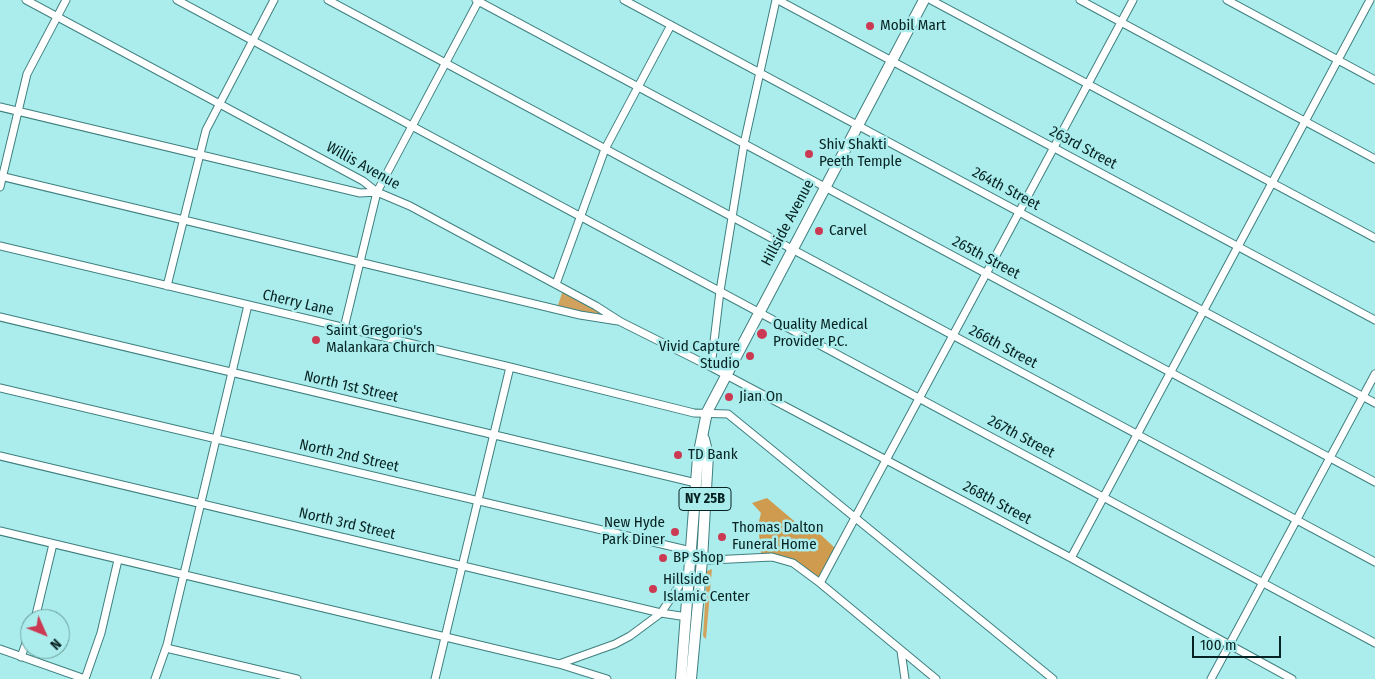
<!DOCTYPE html>
<style>
body{margin:0}
#map{position:relative;width:1375px;height:679px;overflow:hidden;background:#abedec;font-family:"Fira Sans Condensed",sans-serif}
canvas{display:block}
.north{position:absolute;left:20px;top:609px;width:50px;height:50px;box-sizing:border-box;background:#abedec;border:1px solid #699c9b;border-radius:50%;rotate:134deg;font-size:14px;font-weight:700;line-height:20px;text-align:center;color:#062222}
.north::after{content:'';display:block;margin:auto;width:18px;height:22px;background:#cb3a52;clip-path:polygon(50% 0,100% 100%,50% 72%,0 100%)}
.scale{position:absolute;left:1192px;top:636px;width:89px;height:22px;box-sizing:border-box;border:2px solid #062222;border-top:0;padding-left:6px;font-size:15px;line-height:18px;white-space:nowrap;color:#062222;-webkit-text-stroke:4px #abedec;paint-order:stroke}
</style>
<div id="map">
<canvas width="1375" height="679"></canvas>
<div class="north">N</div>
<div class="scale">100 m</div>
</div>
<script>
const g = document.querySelector('canvas').getContext('2d');
g.lineJoin = 'round';
function fillPath(path, color) {
  g.fillStyle = color;
  g.fill(path, 'evenodd');
}
function shape(rows) {
  const path = new Path2D();
  for (const r of rows) {
    path.moveTo(r[0], r[1]);
    for (let i = 2; i < r.length; i += 2) path.lineTo(r[i], r[i + 1]);
  }
  return path;
}
function stroke(path, color, width, dash) {
  g.strokeStyle = color;
  g.lineWidth = width;
  g.lineCap = dash ? 'butt' : 'round';
  g.setLineDash(dash || []);
  g.stroke(path);
}
function write(font, color, halo, rows, align = 'center') {
  g.font = font + ' "Fira Sans Condensed",sans-serif';
  g.lineWidth = 5;
  g.setLineDash([]);
  g.textBaseline = 'middle';
  g.strokeStyle = halo;
  g.fillStyle = color;
  for (const [text, x, y, turn = 0] of rows) {
    g.save();
    g.translate(x, y);
    g.rotate((+turn || 0) * Math.PI / 180);
    g.textAlign = isNaN(turn) ? turn : align;
    if (halo) g.strokeText(text, 0, 0);
    g.fillText(text, 0, 0);
    g.restore();
  }
}
fillPath(shape([
 [563,290,607,316,557,308],
 [712,569,706,639,703,636,707,571]
]), '#d0a25e');
fillPath(shape([
 [767,498,800,526,821,535,835,548,819,578,791,560,761,553,758,525,761,513,752,503]
]), '#cf9c4f');
const minor = shape([
 [26,0,363,181,377,192,410,206,596,306,621,322,711,367,1071,558,1292,679],
 [177,0,1375,643],
 [328,0,1375,562],
 [476,0,1375,482],
 [624,0,1375,403],
 [778,0,1375,320],
 [931,0,1375,238],
 [1080,0,1375,159],
 [1227,0,1375,80],
 [0,107,360,193,377,192],
 [0,176,580,315,618,321],
 [0,187,27,74,66,0],
 [0,246,510,367,694,413,728,414,1053,679],
 [556,284,605,149,671,25],
 [167,286,206,130,274,0],
 [0,317,696,483],
 [344,328,377,192,479,0],
 [711,367,720,291,744,144,776,0],
 [0,388,691,551],
 [0,456,661,613,687,617],
 [0,531,559,664,607,679],
 [1071,558,1370,0],
 [691,561,772,557,793,563,820,583,936,679],
 [820,583,1133,0],
 [35,619,53,544],
 [166,648,297,679],
 [0,649,85,679,101,633,118,560],
 [901,651,905,679],
 [21,657,30,632],
 [559,664,615,644,630,636,661,613,687,574],
 [155,679,167,645,248,305],
 [435,679,510,367],
 [1211,679,1375,374]
]);
const primary = shape([
 [681,679,698,457,707,412,924,0],
 [691,679,702,560,708,455,704,439]
]);
stroke(minor, '#3f7f7f', 9);
stroke(primary, '#3f7f7f', 12);
stroke(minor, '#fff', 7);
stroke(primary, '#fff', 10);
for (const [x, y, r, color] of [
 [870,26,5,"#cb3a52"],
 [809,154,5,"#cb3a52"],
 [819,231,5,"#cb3a52"],
 [762,334,6,"#cb3a52"],
 [316,340,5,"#cb3a52"],
 [750,356,5,"#cb3a52"],
 [729,397,5,"#cb3a52"],
 [678,455,5,"#cb3a52"],
 [675,532,5,"#cb3a52"],
 [722,537,5,"#cb3a52"],
 [663,558,5,"#cb3a52"],
 [653,589,5,"#cb3a52"]
]) {
  const dot = new Path2D();
  dot.arc(x, y, r, 0, 2 * Math.PI);
  g.fillStyle = color;
  g.fill(dot);
  stroke(dot, '#abedec', 2);
}
for (const [x, y, w] of [
 [705,499,52]
]) {
  const box = new Path2D();
  box.roundRect(x - w / 2, y - 11.5, w, 23, 4);
  g.fillStyle = '#abedec';
  g.fill(box);
  stroke(box, '#062222', 1);
}
write('bold 14px', '#062222', null, [
 ["NY 25B",705,499]
]);
write('15px', '#062222', '#abedec', [
 ["Mobil Mart",880,26],
 ["Shiv Shakti",819,145],
 ["Peeth Temple",819,162],
 ["Carvel",829,231],
 ["Quality Medical",773,325],
 ["Provider P.C.",773,342],
 ["Saint Gregorio's",326,331],
 ["Malankara Church",326,348],
 ["Vivid Capture",740,347,"right"],
 ["Studio",740,364,"right"],
 ["Jian On",739,397],
 ["TD Bank",688,455],
 ["New Hyde",665,523,"right"],
 ["Park Diner",665,540,"right"],
 ["Thomas Dalton",732,528],
 ["Funeral Home",732,545],
 ["BP Shop",673,558],
 ["Hillside",663,580],
 ["Islamic Center",663,597]
], 'left');
write('15px', '#062222', '#abedec', [
 ["263rd Street",1083,148,28],
 ["Willis Avenue",363,166,29],
 ["264th Street",1006,189,28],
 ["Hillside Avenue",788,223,-62],
 ["265th Street",986,258,28],
 ["Cherry Lane",298,303,13],
 ["266th Street",1003,347,28],
 ["North 1st Street",351,387,13],
 ["267th Street",1021,437,28],
 ["North 2nd Street",349,456,13],
 ["268th Street",997,503,28],
 ["North 3rd Street",347,524,13]
]);
</script>
